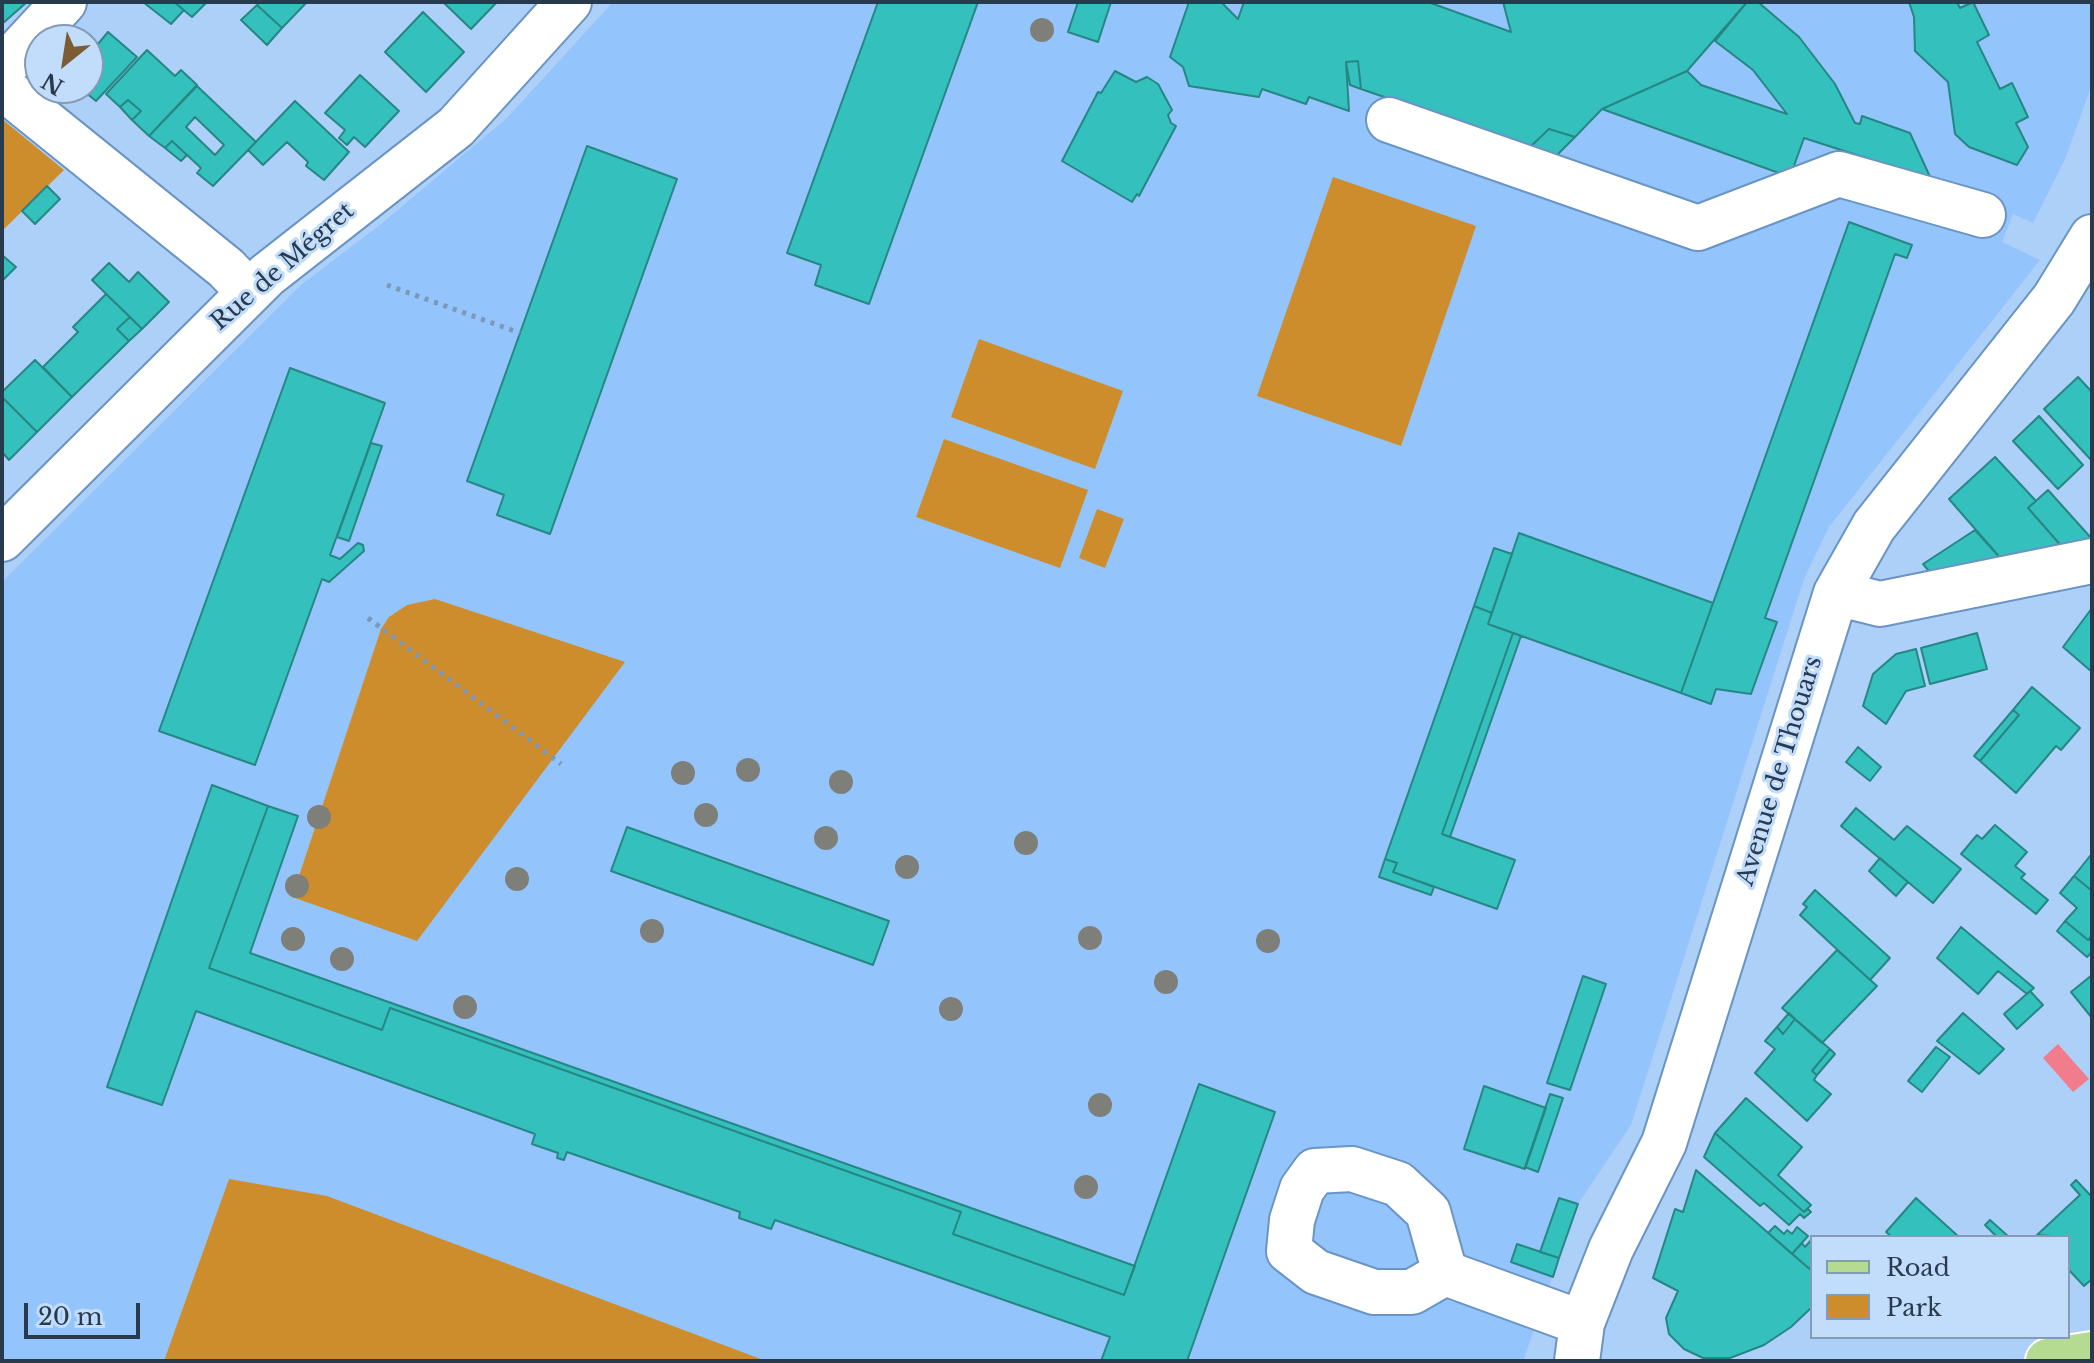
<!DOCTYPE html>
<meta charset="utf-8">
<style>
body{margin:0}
#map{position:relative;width:2094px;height:1363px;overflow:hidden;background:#add0f9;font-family:"Libre Baskerville",serif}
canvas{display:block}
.frame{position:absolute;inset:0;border:4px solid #283a4e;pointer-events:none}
.legend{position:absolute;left:1810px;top:1235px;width:260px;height:104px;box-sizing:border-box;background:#c2dcfb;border:2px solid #849bb6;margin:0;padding:10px 14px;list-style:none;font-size:24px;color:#283a4e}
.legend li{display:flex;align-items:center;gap:16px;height:40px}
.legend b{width:40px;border:2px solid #849bb6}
.north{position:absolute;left:24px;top:24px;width:80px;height:80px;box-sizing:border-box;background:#c2dcfb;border:2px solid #849bb6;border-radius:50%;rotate:210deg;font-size:22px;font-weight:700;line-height:32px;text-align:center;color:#283a4e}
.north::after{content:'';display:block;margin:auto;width:28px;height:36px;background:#7c5c32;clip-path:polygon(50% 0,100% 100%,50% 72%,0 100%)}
.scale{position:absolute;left:24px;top:1303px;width:116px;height:36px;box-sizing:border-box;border:4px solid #283a4e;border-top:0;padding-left:10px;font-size:24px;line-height:28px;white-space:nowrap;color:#283a4e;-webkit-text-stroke:6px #c2dcfb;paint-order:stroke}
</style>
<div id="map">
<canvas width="2094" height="1363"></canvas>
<div class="frame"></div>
<ul class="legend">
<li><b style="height:10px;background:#b5da92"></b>Road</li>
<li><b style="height:22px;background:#ce8d2c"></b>Park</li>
</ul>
<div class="north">N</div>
<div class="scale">20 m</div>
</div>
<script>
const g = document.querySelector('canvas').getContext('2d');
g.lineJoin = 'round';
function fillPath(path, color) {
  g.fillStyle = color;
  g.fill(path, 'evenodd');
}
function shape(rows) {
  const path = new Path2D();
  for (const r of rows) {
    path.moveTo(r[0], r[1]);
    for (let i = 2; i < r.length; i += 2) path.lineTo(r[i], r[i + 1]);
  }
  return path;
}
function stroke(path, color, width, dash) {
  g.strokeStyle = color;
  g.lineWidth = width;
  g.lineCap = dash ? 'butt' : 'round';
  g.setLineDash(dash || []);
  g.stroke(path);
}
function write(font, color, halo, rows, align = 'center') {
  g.font = font + ' "Libre Baskerville",serif';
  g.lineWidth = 6;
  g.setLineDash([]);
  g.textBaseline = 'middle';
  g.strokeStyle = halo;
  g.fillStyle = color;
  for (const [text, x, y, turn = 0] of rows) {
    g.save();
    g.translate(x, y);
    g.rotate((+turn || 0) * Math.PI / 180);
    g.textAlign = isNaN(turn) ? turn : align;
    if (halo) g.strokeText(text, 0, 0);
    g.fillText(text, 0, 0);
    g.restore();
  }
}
fillPath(shape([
 [613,2,2092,2,2090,90,2065,159,2033,223,2013,214,2002,242,2040,260,1829,527,1804,579,1631,1125,1578,1204,1523,1361,2,1361,2,582,301,285,381,224,506,119]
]), '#93c4fc');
fillPath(shape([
 [2,119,64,170,2,231],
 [1333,177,1476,226,1401,446,1257,396],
 [979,339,1123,391,1095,469,951,417],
 [944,439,1088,490,1060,568,916,517],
 [1097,509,1124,519,1105,568,1079,558],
 [435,599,625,662,417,941,292,897,381,629,389,617,407,605],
 [229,1179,327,1196,766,1361,164,1361]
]), '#ce8d2c');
fillPath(shape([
 [2058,1044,2089,1079,2073,1092,2043,1058]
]), '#f07c8c');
const building = shape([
 [2,2,27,2,2,24,2,2],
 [143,2,174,2,184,10,171,24,143,2],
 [174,2,207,2,192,17,174,2],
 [259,2,307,2,282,28,257,5,259,2],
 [443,2,497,2,471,29,443,2],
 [878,2,978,2,869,304,815,285,821,265,787,253,878,2],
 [1078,2,1111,2,1098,42,1068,32,1078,2],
 [1189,2,1221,2,1238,19,1244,2,1428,2,1511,32,1503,2,1747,2,1687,71,1602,109,1575,137,1549,129,1530,147,1361,89,1358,61,1346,62,1349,111,1309,97,1306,104,1262,89,1259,97,1189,86,1183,67,1170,57,1189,2],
 [1747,2,1758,2,1799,37,1835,84,1855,123,1860,124,1862,116,1910,133,1931,179,1804,138,1790,177,1602,109,1687,71,1701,85,1787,114,1753,70,1715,41,1747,2],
 [1909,2,1957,2,1960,8,1973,2,1989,35,1977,42,2000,89,2012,83,2028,117,2016,123,2028,147,2017,165,1969,147,1955,134,1948,82,1915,51,1914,17,1909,2],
 [257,5,282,28,267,45,241,20,257,5],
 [423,12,464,52,426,92,385,52,423,12],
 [108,32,137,57,96,101,80,88,88,88,88,40,82,40,87,34,98,44,108,32],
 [147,50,175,76,181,70,197,85,149,136,132,120,141,111,128,100,120,107,106,94,147,50],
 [1358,61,1361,89,1350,85,1346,62,1358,61],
 [1115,71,1136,82,1147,77,1158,84,1172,110,1168,115,1171,123,1176,126,1139,196,1137,194,1132,202,1062,161,1098,92,1101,93,1115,71],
 [360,75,399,111,365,147,354,137,347,145,339,138,345,130,325,113,360,75],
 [197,86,256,142,213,186,197,173,201,168,172,141,165,148,149,136,197,86],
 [195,117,224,145,215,155,186,127,195,117],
 [128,100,141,111,132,120,120,107,128,100],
 [295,101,349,152,324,180,306,166,308,162,287,142,263,165,248,150,295,101],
 [1549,129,1575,137,1556,156,1530,147,1549,129],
 [172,141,187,155,181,161,165,148,172,141],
 [587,146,677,179,550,534,497,515,504,495,467,481,587,146],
 [47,186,60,199,35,224,22,211,47,186],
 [1849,222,1912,245,1907,258,1895,254,1765,618,1777,622,1751,694,1716,689,1711,704,1681,693,1849,222],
 [2,255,16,267,2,281,2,255],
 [109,263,129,282,138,272,169,302,142,329,92,280,109,263],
 [106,294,130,317,117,329,129,341,72,397,43,367,78,332,73,327,106,294],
 [130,317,142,329,129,341,117,329,130,317],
 [35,360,72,397,37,432,2,397,2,392,35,360],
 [290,368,385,403,330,555,340,559,358,543,363,545,364,551,329,582,322,579,255,765,159,731,290,368],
 [2078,377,2092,392,2092,461,2044,409,2078,377],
 [2,397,37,432,9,460,2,452,2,397],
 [2039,416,2083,465,2058,489,2013,441,2039,416],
 [371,443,382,446,349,541,337,537,371,443],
 [1995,457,2036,501,2028,508,2064,549,2003,561,1949,499,1995,457],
 [2048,490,2092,539,2092,543,2064,549,2028,508,2048,490],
 [1975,530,2003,561,1933,576,1923,564,1975,530],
 [1519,533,1713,603,1681,693,1488,624,1519,533],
 [1494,548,1512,554,1492,613,1474,606,1494,548],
 [1474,606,1492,613,1488,624,1513,633,1442,834,1515,860,1497,909,1393,872,1397,863,1385,859,1474,606],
 [2092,608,2092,672,2063,647,2092,608],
 [1513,633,1521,636,1450,837,1442,834,1513,633],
 [1977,633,1987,669,1930,684,1921,648,1977,633],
 [1916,649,1925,686,1906,691,1886,724,1863,706,1873,674,1896,654,1916,649],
 [2032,687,2080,728,2061,750,2056,746,2016,793,1980,761,2019,715,2013,710,2032,687],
 [2013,710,2019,715,1980,761,1974,756,2013,710],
 [1858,747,1881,767,1870,781,1846,762,1858,747],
 [212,785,268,806,209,968,382,1030,390,1008,961,1212,953,1234,1124,1295,1199,1084,1275,1112,1187,1361,1101,1361,1110,1337,775,1220,771,1229,739,1218,740,1212,567,1152,564,1160,557,1158,558,1153,532,1144,535,1134,196,1011,162,1105,107,1087,212,785],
 [268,806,298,816,250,953,1135,1266,1124,1295,953,1234,961,1212,390,1008,382,1030,209,968,268,806],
 [1856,808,1894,840,1907,826,1961,869,1933,903,1841,826,1856,808],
 [1995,825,2027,852,2015,866,2025,874,2021,878,2048,900,2036,914,1961,854,1977,835,1982,839,1995,825],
 [627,827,889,921,873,965,611,871,627,827],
 [2090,856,2092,858,2092,891,2074,876,2090,856],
 [1880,858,1908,882,1896,896,1869,871,1880,858],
 [1385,859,1397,863,1393,872,1434,887,1431,895,1379,877,1385,859],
 [2074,876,2092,891,2092,935,2088,940,2065,921,2077,908,2060,893,2074,876],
 [1815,890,1890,958,1870,980,1800,915,1807,907,1803,904,1815,890],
 [2065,921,2088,940,2092,939,2092,952,2087,957,2057,931,2065,921],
 [1961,927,2034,988,2027,994,1998,971,1978,994,1937,958,1961,927],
 [1837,950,1877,986,1822,1043,1782,1008,1837,950],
 [2092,975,2092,1018,2071,992,2092,975],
 [1583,976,1606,984,1570,1090,1547,1083,1583,976],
 [2030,991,2043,1005,2017,1029,2004,1014,2030,991],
 [1789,1013,1795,1019,1783,1034,1777,1027,1789,1013],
 [1963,1013,2004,1049,1979,1074,1937,1041,1963,1013],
 [1795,1019,1830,1049,1812,1071,1817,1075,1814,1080,1831,1094,1807,1121,1755,1073,1775,1049,1765,1041,1777,1027,1783,1034,1795,1019],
 [1936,1047,1950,1057,1922,1092,1908,1081,1936,1047],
 [1830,1049,1835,1054,1817,1075,1812,1071,1830,1049],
 [1484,1086,1546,1108,1525,1169,1464,1149,1484,1086],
 [1550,1094,1563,1098,1538,1172,1525,1167,1550,1094],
 [1746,1098,1802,1147,1778,1175,1811,1205,1804,1212,1715,1133,1746,1098],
 [1715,1133,1804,1212,1808,1209,1811,1212,1804,1218,1800,1214,1789,1225,1764,1203,1760,1206,1704,1157,1715,1133],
 [1696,1170,1812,1271,1812,1307,1791,1327,1764,1345,1730,1358,1703,1358,1684,1349,1669,1334,1666,1318,1678,1291,1653,1278,1675,1209,1683,1212,1696,1170],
 [2076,1180,2092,1197,2092,1279,2084,1286,2068,1269,2068,1237,2037,1235,2080,1195,2071,1185,2076,1180],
 [1559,1198,1578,1204,1559,1258,1540,1252,1559,1198],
 [1916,1198,1959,1237,1892,1237,1886,1232,1916,1198],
 [1990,1220,2009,1237,1997,1237,1985,1225,1990,1220],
 [1775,1226,1784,1234,1787,1230,1792,1234,1797,1227,1808,1236,1792,1254,1768,1233,1775,1226],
 [1812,1239,1812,1271,1792,1254,1802,1243,1805,1247,1812,1239],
 [1517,1244,1559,1258,1553,1277,1511,1262,1517,1244]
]);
fillPath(building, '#34c0bd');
stroke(building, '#278684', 2);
const minor = shape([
 [2,69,64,2],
 [2,87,226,268,249,292],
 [1389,120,1698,228,1839,174,1983,215],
 [2,539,267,275,456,127,569,2],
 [1836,593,1880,604,2092,561],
 [1445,1273,1428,1212,1398,1184,1352,1169,1315,1171,1302,1189,1292,1220,1289,1251,1316,1272,1374,1292,1412,1292,1445,1273,1582,1323],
 [1577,1361,1582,1323,1611,1249,1664,1143,1836,593,1874,526,2054,299,2092,237]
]);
const major = shape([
 [2048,1361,2092,1354]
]);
stroke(minor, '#6a94c4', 48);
stroke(major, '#fff', 48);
stroke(shape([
 [387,285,520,333],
 [368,618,561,764]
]), '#7b98b9', 5, [4, 6]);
stroke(minor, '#fff', 44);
stroke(major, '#b5da92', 44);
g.fillStyle = '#7f7f7a';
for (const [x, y] of [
 [1042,30],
 [748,770],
 [683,773],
 [841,782],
 [706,815],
 [319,817],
 [826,838],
 [1026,843],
 [907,867],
 [517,879],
 [297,886],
 [652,931],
 [1090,938],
 [293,939],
 [1268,941],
 [342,959],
 [1166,982],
 [465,1007],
 [951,1009],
 [1100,1105],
 [1086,1187]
]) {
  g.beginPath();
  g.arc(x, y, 12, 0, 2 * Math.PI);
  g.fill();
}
write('24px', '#283a4e', '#c2dcfb', [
 ["Rue de Mégret",283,267,-41],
 ["Avenue de Thouars",1780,771,-73]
]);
</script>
